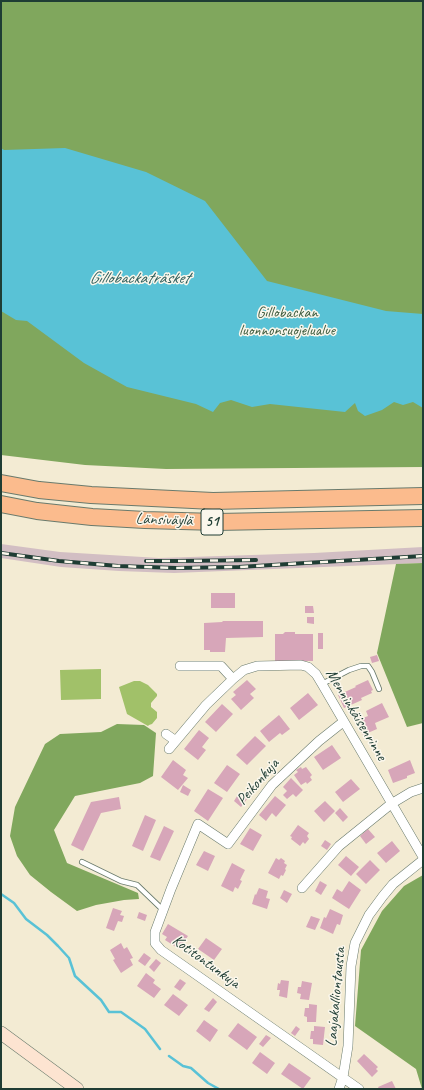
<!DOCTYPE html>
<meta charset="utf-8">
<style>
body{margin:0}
#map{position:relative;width:424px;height:1090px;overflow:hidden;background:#f3ebd3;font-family:Caveat,sans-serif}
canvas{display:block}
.frame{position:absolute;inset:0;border:2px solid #1f3d34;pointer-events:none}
</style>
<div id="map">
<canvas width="424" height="1090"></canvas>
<div class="frame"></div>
</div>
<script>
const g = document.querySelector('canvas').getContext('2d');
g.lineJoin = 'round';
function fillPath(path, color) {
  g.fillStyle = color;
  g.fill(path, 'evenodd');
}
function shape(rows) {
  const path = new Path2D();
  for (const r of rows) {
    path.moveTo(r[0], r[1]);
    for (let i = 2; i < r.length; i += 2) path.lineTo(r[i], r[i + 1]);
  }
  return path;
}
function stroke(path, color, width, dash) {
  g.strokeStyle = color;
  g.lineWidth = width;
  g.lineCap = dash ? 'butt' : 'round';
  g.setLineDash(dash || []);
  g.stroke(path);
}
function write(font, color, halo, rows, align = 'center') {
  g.font = font + ' Caveat,sans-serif';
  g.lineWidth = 3;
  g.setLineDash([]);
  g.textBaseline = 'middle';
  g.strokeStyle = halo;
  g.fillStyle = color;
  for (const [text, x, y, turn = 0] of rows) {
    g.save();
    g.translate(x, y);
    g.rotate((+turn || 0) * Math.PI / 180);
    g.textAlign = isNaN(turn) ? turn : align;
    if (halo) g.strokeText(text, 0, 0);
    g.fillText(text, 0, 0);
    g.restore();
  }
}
fillPath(shape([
 [1,544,60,552,159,558,314,553,423,547,423,563,174,573,119,571,61,567,1,558]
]), '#d2bec3');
fillPath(shape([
 [101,669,101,699,61,700,60,670],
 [134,681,140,681,148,685,157,694,157,696,151,703,151,707,157,712,157,718,152,724,149,725,148,726,127,714,119,687]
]), '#a1c169');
fillPath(shape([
 [1,1,423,1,423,467,166,469,85,465,1,455],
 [423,563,423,723,407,727,377,653,396,564],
 [117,724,144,725,156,733,153,776,140,783,75,796,54,830,67,863,138,893,139,899,124,900,96,905,77,911,51,892,30,875,17,856,10,836,15,807,45,744,60,734,101,732],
 [423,875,423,1089,422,1089,416,1069,355,1026,361,950,382,911,404,886]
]), '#80a75d');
fillPath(shape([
 [1,148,4,150,65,148,146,172,205,201,267,281,386,311,423,314,423,408,413,402,403,405,394,402,382,410,365,416,358,411,355,403,345,412,270,404,252,407,231,400,220,403,213,412,196,404,127,387,84,363,27,321,16,320,1,311]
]), '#59c2d6');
stroke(shape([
 [1,894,14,903,26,919,47,935,58,946,69,958,75,976,101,1000,109,1012,121,1012,138,1024,145,1029,160,1049],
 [169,1056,183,1066,191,1068,208,1083,219,1089]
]), '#59c2d6', 2.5);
fillPath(shape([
 [211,593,235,593,235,608,211,608],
 [305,606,313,606,314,613,305,613],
 [307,617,314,617,314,624,307,623],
 [223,621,263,621,263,637,226,638,225,652,210,652,210,650,204,650,204,623,222,622],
 [285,632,295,632,295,634,313,634,313,661,275,661,275,634,283,634],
 [318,633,323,633,323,649,318,649],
 [377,655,379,661,372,663,370,657],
 [247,680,256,689,250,694,254,698,241,710,231,699,236,695,233,692],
 [368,680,373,690,371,691,372,693,361,698,362,700,344,708,338,695,356,687,355,686],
 [308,693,318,705,299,720,290,708],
 [382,703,389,717,375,723,377,729,363,735,356,721,368,716,366,711],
 [222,704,233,714,216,732,205,722],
 [279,715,290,729,282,735,280,733,269,742,260,731],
 [199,730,209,738,202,747,206,750,198,760,184,749],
 [255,736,266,746,247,765,236,755],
 [332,745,341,758,323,770,314,757],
 [173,760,186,770,183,775,188,778,178,790,161,777],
 [410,760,415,773,407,776,407,778,393,783,388,770],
 [227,765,240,774,227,792,214,783],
 [301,767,302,769,306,767,312,775,310,777,312,780,307,784,306,782,301,785,294,775,298,772,296,770],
 [291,778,303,790,296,797,293,794,287,799,283,795,287,791,283,787],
 [351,779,360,789,343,802,335,792],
 [183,785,191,790,188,796,180,792],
 [208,789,223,798,208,821,194,811],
 [239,793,247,799,241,807,234,801],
 [275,796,286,805,276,817,272,813,266,821,259,815],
 [119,797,121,809,101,813,83,851,71,845,91,802],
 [325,801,335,811,324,822,314,811],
 [340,808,348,817,343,822,335,813],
 [145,815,156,820,143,851,132,846],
 [298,825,309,833,307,836,309,839,305,844,303,842,300,846,291,839,292,837,290,836],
 [164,826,174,831,160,861,150,857],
 [250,828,262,835,253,851,240,844],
 [368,829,375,837,366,844,360,836],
 [325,840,331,844,327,850,321,846],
 [392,841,400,851,386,863,377,853],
 [204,851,215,856,208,871,196,865],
 [346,856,359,867,351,876,338,865],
 [276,858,279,860,281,858,285,861,284,863,287,865,285,869,286,870,283,876,281,875,279,879,268,873],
 [370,860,380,870,366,884,356,874],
 [232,863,245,870,240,880,242,881,238,889,235,887,233,892,221,886],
 [320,881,327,885,321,895,315,891],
 [349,881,361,890,349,909,332,898,337,889,342,892],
 [259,888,268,891,266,898,270,899,267,909,252,904,255,894,256,895],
 [284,890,292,894,287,903,280,898],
 [113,908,122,911,120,915,124,916,122,922,118,921,114,931,106,928],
 [330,909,343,915,340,925,337,924,333,934,320,928,324,917,326,918],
 [139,912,147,915,145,921,137,918],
 [311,916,320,919,315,930,306,927],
 [168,924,188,936,179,949,165,940,167,937,162,934],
 [206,938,222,949,214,960,198,949],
 [121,943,124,949,127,947,133,958,130,959,133,965,121,973,113,960,115,959,110,950],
 [144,953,151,958,145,966,138,961],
 [156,959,161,963,154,972,149,967],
 [146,973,155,980,153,983,161,989,154,998,137,986],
 [180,979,186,983,180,991,174,987],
 [281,980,289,981,287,998,279,996,280,990,277,990,278,983,280,984],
 [302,981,312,983,309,1000,300,999,301,994,297,993,298,987,301,987],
 [173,994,188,1005,179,1016,164,1005],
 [213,998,217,1002,209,1012,204,1009],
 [309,1004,317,1005,316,1022,307,1022,307,1017,304,1016,305,1008,309,1008],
 [204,1020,218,1030,210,1042,196,1031],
 [238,1023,257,1037,247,1050,228,1036],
 [296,1026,300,1029,295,1036,291,1033],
 [314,1026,325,1027,323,1045,313,1044,313,1039,310,1039,311,1031,314,1031],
 [266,1035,271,1038,263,1047,259,1044],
 [260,1052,275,1063,267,1074,252,1063],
 [364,1054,378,1067,376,1069,378,1071,372,1077,357,1061],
 [289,1063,311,1078,303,1089,281,1074],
 [392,1081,396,1089,379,1089,378,1087]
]), '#d7a6b9');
const lane = shape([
 [322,684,349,670,361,666,368,666,372,672,379,689],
 [82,862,121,881,137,885,163,910]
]);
const street = shape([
 [180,666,221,666,233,679,244,670,257,666,301,665,308,667,316,674,322,684,423,857],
 [343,722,319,741,272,785,228,844,198,824,171,889,155,932,155,943,161,950,359,1089],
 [166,734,176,741],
 [169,749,206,705,233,679],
 [302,888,339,846,391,804,411,792,423,788],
 [339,1089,343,1077,348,1046,351,966,355,943,369,915,383,896,393,884,423,860]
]);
const secondary = shape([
 [1,1033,77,1089]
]);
const highway = shape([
 [1,483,39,490,91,495,213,501,423,496],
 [1,504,37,511,92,517,145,520,217,522,423,518]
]);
stroke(lane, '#697a6c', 6);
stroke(street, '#697a6c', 10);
stroke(secondary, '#697a6c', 14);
stroke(highway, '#697a6c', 18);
stroke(lane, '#fff', 4.5);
stroke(street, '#fff', 9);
stroke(secondary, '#fde4d1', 13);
stroke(highway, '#fbbb8d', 16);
const rail = shape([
 [1,553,59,561,118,566,176,568,239,567,423,556],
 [146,561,177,561,256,560]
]);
stroke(rail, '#1f3d34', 4);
stroke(rail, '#fbf7ec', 2.5, [8]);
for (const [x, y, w] of [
 [212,522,22]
]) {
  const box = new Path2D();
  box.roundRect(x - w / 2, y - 13, w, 26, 3);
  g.fillStyle = '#fbf7ec';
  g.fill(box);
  stroke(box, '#1f3d34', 1);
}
write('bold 15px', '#1f3d34', null, [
 ["51",212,522]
]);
write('16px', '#405e41', '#fbf7ec', [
 ["Gillobackan",287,313],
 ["luonnonsuojelualue",287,331]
]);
write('16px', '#1f3d34', '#fbf7ec', [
 ["Länsiväylä",164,520,2],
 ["Menninkäisenrinne",356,715,59],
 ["Peikonkuja",258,782,-49],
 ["Kotitontunkuja",206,962,36],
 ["Laajakalliontausta",336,997,-85]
]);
write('italic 17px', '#2e5e5c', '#fbf7ec', [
 ["Gillobackaträsket",139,279]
]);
</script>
